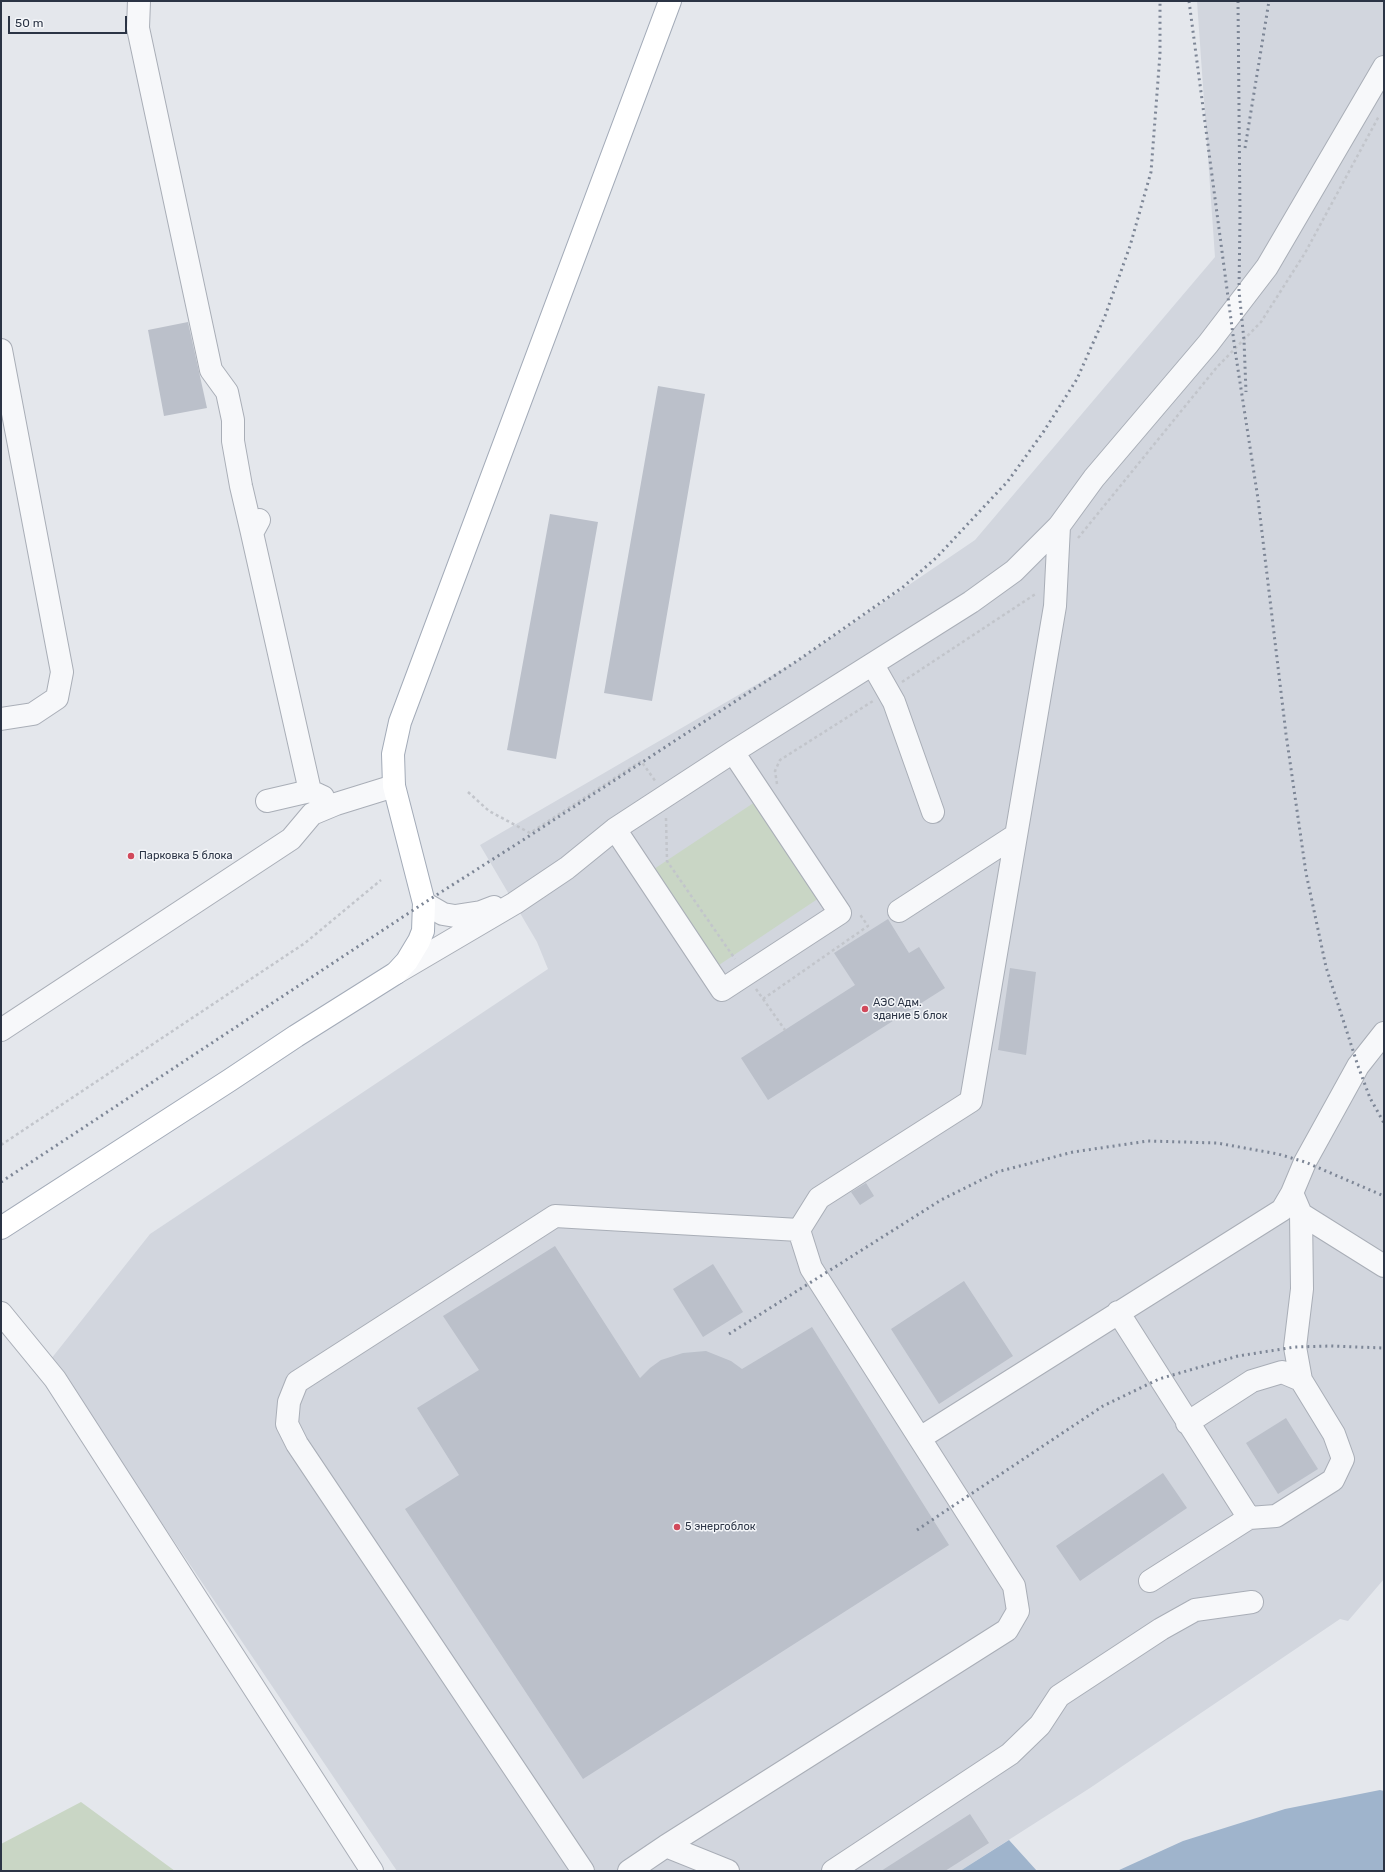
<!DOCTYPE html>
<meta charset="utf-8">
<style>
body{margin:0}
#map{position:relative;width:1385px;height:1872px;overflow:hidden;background:#e4e7ec;font-family:Rubik,sans-serif}
canvas{display:block}
.frame{position:absolute;inset:0;border:2px solid #2b3445;pointer-events:none}
.scale{position:absolute;left:8px;top:16px;width:119px;height:18px;box-sizing:border-box;border:2px solid #2b3445;border-top:0;padding-left:5px;font-size:12px;line-height:14px;white-space:nowrap;color:#2b3445;-webkit-text-stroke:3px #f4f6f9;paint-order:stroke}
</style>
<div id="map">
<canvas width="1385" height="1872"></canvas>
<div class="frame"></div>
<div class="scale">50 m</div>
</div>
<script>
const g = document.querySelector('canvas').getContext('2d');
g.lineJoin = 'round';
function fillPath(path, color) {
  g.fillStyle = color;
  g.fill(path, 'evenodd');
}
function shape(rows) {
  const path = new Path2D();
  for (const r of rows) {
    path.moveTo(r[0], r[1]);
    for (let i = 2; i < r.length; i += 2) path.lineTo(r[i], r[i + 1]);
  }
  return path;
}
function stroke(path, color, width, dash) {
  g.strokeStyle = color;
  g.lineWidth = width;
  g.lineCap = dash ? 'butt' : 'round';
  g.setLineDash(dash || []);
  g.stroke(path);
}
function write(font, color, halo, rows, align = 'center') {
  g.font = font + ' Rubik,sans-serif';
  g.lineWidth = 3;
  g.setLineDash([]);
  g.textBaseline = 'middle';
  g.strokeStyle = halo;
  g.fillStyle = color;
  for (const [text, x, y, turn = 0] of rows) {
    g.save();
    g.translate(x, y);
    g.rotate((+turn || 0) * Math.PI / 180);
    g.textAlign = isNaN(turn) ? turn : align;
    if (halo) g.strokeText(text, 0, 0);
    g.fillText(text, 0, 0);
    g.restore();
  }
}
fillPath(shape([
 [1197,1,1384,1,1384,1579,1348,1621,1340,1619,1090,1788,960,1871,397,1871,51,1359,150,1234,548,969,537,942,480,845,797,661,975,540,1215,257]
]), '#d2d6de');
fillPath(shape([
 [758,800,822,896,716,967,651,871],
 [81,1802,175,1871,1,1871,1,1844]
]), '#c9d6c5');
fillPath(shape([
 [1380,1790,1384,1791,1384,1871,1117,1871,1183,1841,1285,1809],
 [1009,1840,1037,1871,960,1871]
]), '#9fb4cc');
fillPath(shape([
 [188,322,207,408,164,416,148,330],
 [658,386,705,394,652,701,604,693],
 [550,514,598,522,556,759,507,750],
 [888,919,909,953,919,947,945,988,768,1100,741,1058,855,985,834,953],
 [1010,968,1036,972,1026,1055,998,1050],
 [866,1183,874,1196,860,1205,851,1192],
 [555,1246,640,1378,650,1368,661,1360,683,1353,706,1351,731,1361,742,1369,812,1327,949,1545,583,1779,405,1509,459,1475,417,1408,479,1370,443,1316],
 [713,1264,743,1312,703,1337,673,1289],
 [964,1281,1013,1356,939,1404,891,1329],
 [1286,1418,1318,1469,1278,1494,1246,1443],
 [1163,1473,1187,1508,1080,1581,1056,1546],
 [970,1814,989,1843,945,1871,881,1871]
]), '#bbc0ca');
const minor = shape([
 [139,1,138,28,211,370,227,392,233,420,233,441,241,486,252,533],
 [1,350,62,672,57,698,33,714,1,719],
 [259,520,252,533,310,791],
 [873,665,894,702,933,812],
 [267,801,310,791,323,797],
 [615,829,722,990,840,913,733,752],
 [424,903,443,914,455,916,481,912,494,907],
 [899,911,1016,835],
 [396,973,515,903,567,868,615,829,733,752,971,602,1014,571,1059,526,1094,478,1208,344,1267,267,1384,67],
 [1,1030,291,839,312,814,336,804,394,786],
 [1301,1214,1384,1266],
 [1118,1312,1249,1518,1276,1516,1333,1480,1343,1459,1334,1434,1301,1380,1295,1347,1302,1289,1301,1214,1292,1193],
 [1,1313,55,1379,372,1871],
 [1187,1423,1252,1381,1282,1372,1301,1380],
 [920,1438,1282,1210,1292,1193,1305,1162,1358,1066,1384,1033],
 [1150,1581,1249,1518],
 [666,1846,728,1871],
 [583,1871,297,1444,287,1424,289,1402,297,1382,555,1216,799,1230],
 [629,1871,666,1846,1007,1630,1018,1611,1014,1586,811,1268,799,1230,819,1198,971,1101,1055,606,1059,526],
 [833,1871,1010,1754,1040,1725,1059,1696,1161,1629,1195,1610,1252,1602]
]);
const major = shape([
 [1,1228,230,1080,296,1036,396,973,407,961,419,941,423,931,424,903,394,786,393,754,400,722,670,1]
]);
stroke(minor, '#a9aeb7', 24);
stroke(major, '#a3abb8', 24);
stroke(shape([
 [1078,538,1217,367,1261,322,1305,253,1379,116],
 [902,682,1037,593],
 [777,784,775,771,780,760,873,701],
 [468,792,489,811,530,833,641,761,656,782],
 [666,818,667,861,735,959],
 [756,989,785,1030],
 [763,999,868,926,859,913],
 [1,1145,305,943,381,880]
]), '#c2c5cb', 2.5, [3, 3]);
stroke(minor, '#f7f8fa', 22);
stroke(major, '#fff', 22);
stroke(shape([
 [1189,1,1235,350,1258,499,1286,734,1306,873,1326,967,1358,1066,1370,1098,1384,1123],
 [1238,1,1240,216,1239,291,1244,340,1246,392],
 [1245,148,1269,1],
 [1,1182,424,903,523,840,797,661,903,587,937,557,1008,481,1044,431,1077,379,1105,316,1130,246,1151,172,1160,54,1160,1],
 [729,1334,941,1200,997,1172,1073,1152,1148,1141,1217,1143,1278,1154,1305,1162,1384,1196],
 [917,1530,1103,1406,1159,1379,1238,1356,1295,1347,1331,1346,1384,1348]
]), '#7d8696', 3, [2, 4]);
for (const [x, y, r, color] of [
 [131,856,4,"#d1495b"],
 [865,1009,4,"#d1495b"],
 [677,1527,4,"#d1495b"]
]) {
  const dot = new Path2D();
  dot.arc(x, y, r, 0, 2 * Math.PI);
  g.fillStyle = color;
  g.fill(dot);
  stroke(dot, '#f4f6f9', 1.5);
}
write('11px', '#2b3445', '#f4f6f9', [
 ["Парковка 5 блока",139,856],
 ["АЭС Адм.",873,1003],
 ["здание 5 блок",873,1016],
 ["5 энергоблок",685,1527]
], 'left');
</script>
